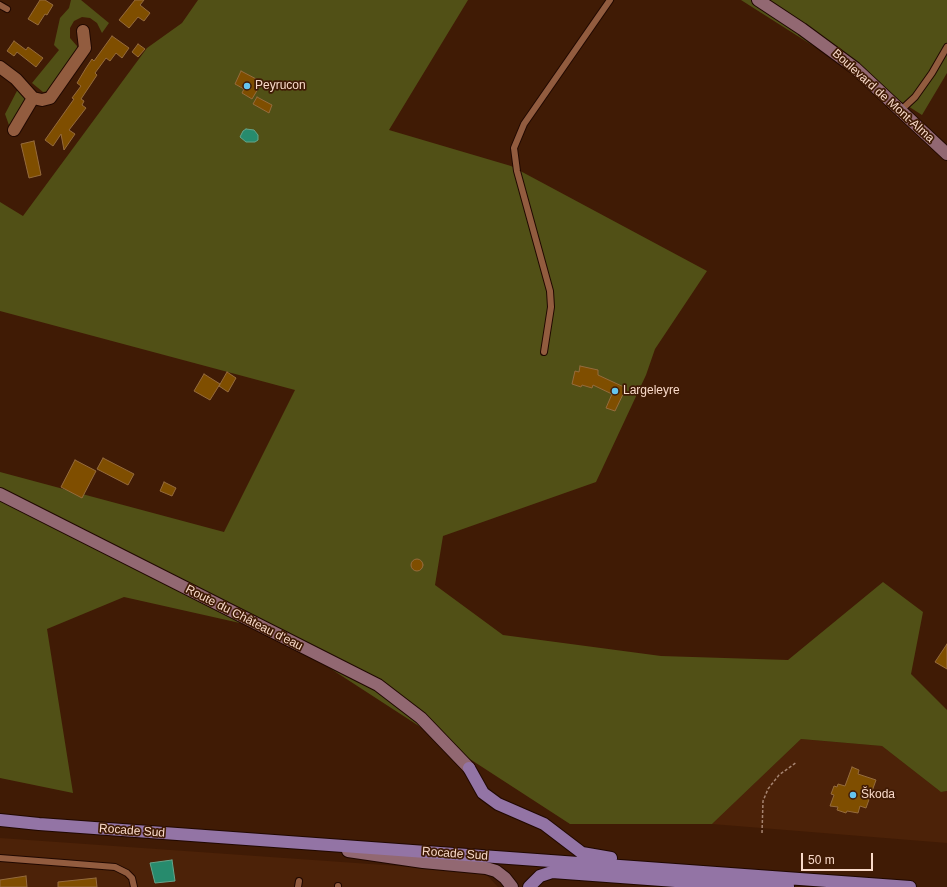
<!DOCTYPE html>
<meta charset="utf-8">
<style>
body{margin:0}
#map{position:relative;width:947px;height:887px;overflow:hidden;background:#401b05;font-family:Helvetica,sans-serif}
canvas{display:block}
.scale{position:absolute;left:801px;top:853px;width:72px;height:18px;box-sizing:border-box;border:2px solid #f9daca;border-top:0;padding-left:5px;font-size:12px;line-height:14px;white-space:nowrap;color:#f9daca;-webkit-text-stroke:3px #401b05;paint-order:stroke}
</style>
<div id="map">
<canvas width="947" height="887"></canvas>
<div class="scale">50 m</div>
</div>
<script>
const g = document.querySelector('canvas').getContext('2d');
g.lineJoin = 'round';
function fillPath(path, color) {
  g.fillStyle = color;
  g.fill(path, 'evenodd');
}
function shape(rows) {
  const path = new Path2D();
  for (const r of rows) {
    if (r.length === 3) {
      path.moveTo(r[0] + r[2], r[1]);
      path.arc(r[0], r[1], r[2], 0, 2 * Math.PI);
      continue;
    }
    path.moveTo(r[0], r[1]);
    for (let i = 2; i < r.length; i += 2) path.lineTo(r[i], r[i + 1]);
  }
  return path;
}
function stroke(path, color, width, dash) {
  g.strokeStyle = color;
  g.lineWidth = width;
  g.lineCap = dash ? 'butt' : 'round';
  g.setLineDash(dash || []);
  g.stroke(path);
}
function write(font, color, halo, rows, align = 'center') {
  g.font = font + ' Helvetica,sans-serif';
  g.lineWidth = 3.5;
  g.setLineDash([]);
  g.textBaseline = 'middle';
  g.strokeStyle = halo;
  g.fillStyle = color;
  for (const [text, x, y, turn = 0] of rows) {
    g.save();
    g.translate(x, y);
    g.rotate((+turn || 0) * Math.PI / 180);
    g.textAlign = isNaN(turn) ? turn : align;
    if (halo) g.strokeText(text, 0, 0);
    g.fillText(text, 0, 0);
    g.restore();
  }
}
fillPath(shape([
 [801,739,882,746,941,792,947,791,947,843,712,824],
 [0,838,484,872,498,887,0,887]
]), '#4c2208');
fillPath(shape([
 [71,0,81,0,109,23,102,33,97,23,90,18,82,17,74,21,70,28,70,38,77,46,77,51,50,91,43,92,32,83,59,50,54,45,60,18,69,8],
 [198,0,468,0,389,130,511,166,707,271,655,349,646,375,596,482,443,536,435,585,503,635,661,656,788,660,883,582,923,612,911,674,947,710,947,791,941,792,882,746,801,739,712,824,570,824,271,630,124,597,47,629,73,793,0,778,0,472,224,532,295,390,0,311,0,202,23,216,147,48,182,23],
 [741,0,947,0,947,73,922,115],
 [19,87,27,98,10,128,5,114]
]), '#515016');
const water = shape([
 [246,129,254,130,258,135,258,140,255,142,246,142,240,137,243,131,246,129],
 [172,860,175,881,155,883,150,863,172,860]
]);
fillPath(water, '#278b6d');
stroke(water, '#66a389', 1);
const building = shape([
 [40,0,45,0,53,5,47,15,45,14,38,25,28,19,40,0],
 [135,0,144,0,140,5,150,13,144,21,138,17,129,28,119,20,135,0],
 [112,36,129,48,122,58,116,53,110,61,106,58,95,73,97,75,81,99,84,101,82,105,86,108,69,130,75,134,64,150,61,134,53,146,45,140,74,99,72,98,81,86,77,83,86,68,92,59,94,61,112,36],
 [14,41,26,50,28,47,43,58,36,67,17,52,14,56,7,51,14,41],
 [138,44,145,49,138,57,132,52,138,44],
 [241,71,262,82,252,99,242,93,244,89,235,84,241,71],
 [257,97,272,105,269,113,253,104,257,97],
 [34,141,41,175,29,178,21,144,34,141],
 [580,366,598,370,598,375,626,388,615,411,606,408,612,394,593,385,592,388,582,385,581,387,572,384,575,371,579,372,580,366],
 [227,372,236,378,228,392,219,386,227,372],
 [204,374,220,384,210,400,194,391,204,374],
 [103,458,134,474,128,485,97,469,103,458],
 [75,460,96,471,82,498,61,487,75,460],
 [164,482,176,488,172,496,160,491,164,482],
 [417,565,6],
 [947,644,947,669,935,662,947,644],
 [852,767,859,770,858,774,876,780,866,808,860,806,858,813,847,811,846,813,837,810,838,807,830,806,834,795,831,794,834,786,837,787,838,784,845,786,852,767],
 [26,876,27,887,0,887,0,880,26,876],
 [96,878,97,887,58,887,58,882,96,878]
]);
fillPath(building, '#7f4e00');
stroke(building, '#956b3c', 1);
const lane = shape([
 [0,5,7,9],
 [900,111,915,97,932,73,947,47],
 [544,352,551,307,550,291,517,171,514,148,524,124,610,0],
 [0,858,115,867,127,873,132,878,134,887],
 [298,887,299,881],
 [338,887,338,886]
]);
const street = shape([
 [0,67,16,79,33,98,42,100,50,98,85,48,83,31],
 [14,130,33,98]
]);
const secondary = shape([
 [758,0,802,29,855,68,947,154],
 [0,494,378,685,421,718,469,768],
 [348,851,423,862,486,868,496,871,505,878,512,887]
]);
const primary = shape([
 [469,768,483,793,498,804,544,824,582,853,611,858],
 [0,820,39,824,910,887],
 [529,887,540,876,552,872,689,882,788,886]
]);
stroke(lane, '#200800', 8);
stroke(street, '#200800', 14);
stroke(secondary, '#200800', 14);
stroke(primary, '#200800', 14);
stroke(shape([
 [762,833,763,801,768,789,779,775,797,762]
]), '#a68471', 1.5, [3, 2]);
stroke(lane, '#925c3f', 6);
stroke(street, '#925c3f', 12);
stroke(secondary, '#926872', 12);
stroke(primary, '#9374a5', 12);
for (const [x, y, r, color] of [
 [247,86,4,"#65c5ee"],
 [615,391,4,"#65c5ee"],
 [853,795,4,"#65c5ee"]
]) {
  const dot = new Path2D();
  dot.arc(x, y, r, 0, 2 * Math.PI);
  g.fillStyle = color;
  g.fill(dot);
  stroke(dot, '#401b05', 1.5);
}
write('12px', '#f9daca', '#401b05', [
 ["Peyrucon",255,86],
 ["Largeleyre",623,391],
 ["Škoda",861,795]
], 'left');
write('12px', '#f9daca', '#401b05', [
 ["Boulevard de Mont-Alma",883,96,42],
 ["Route du Château d'eau",244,618,27],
 ["Rocade Sud",132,831,4],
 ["Rocade Sud",455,854,4]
]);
</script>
